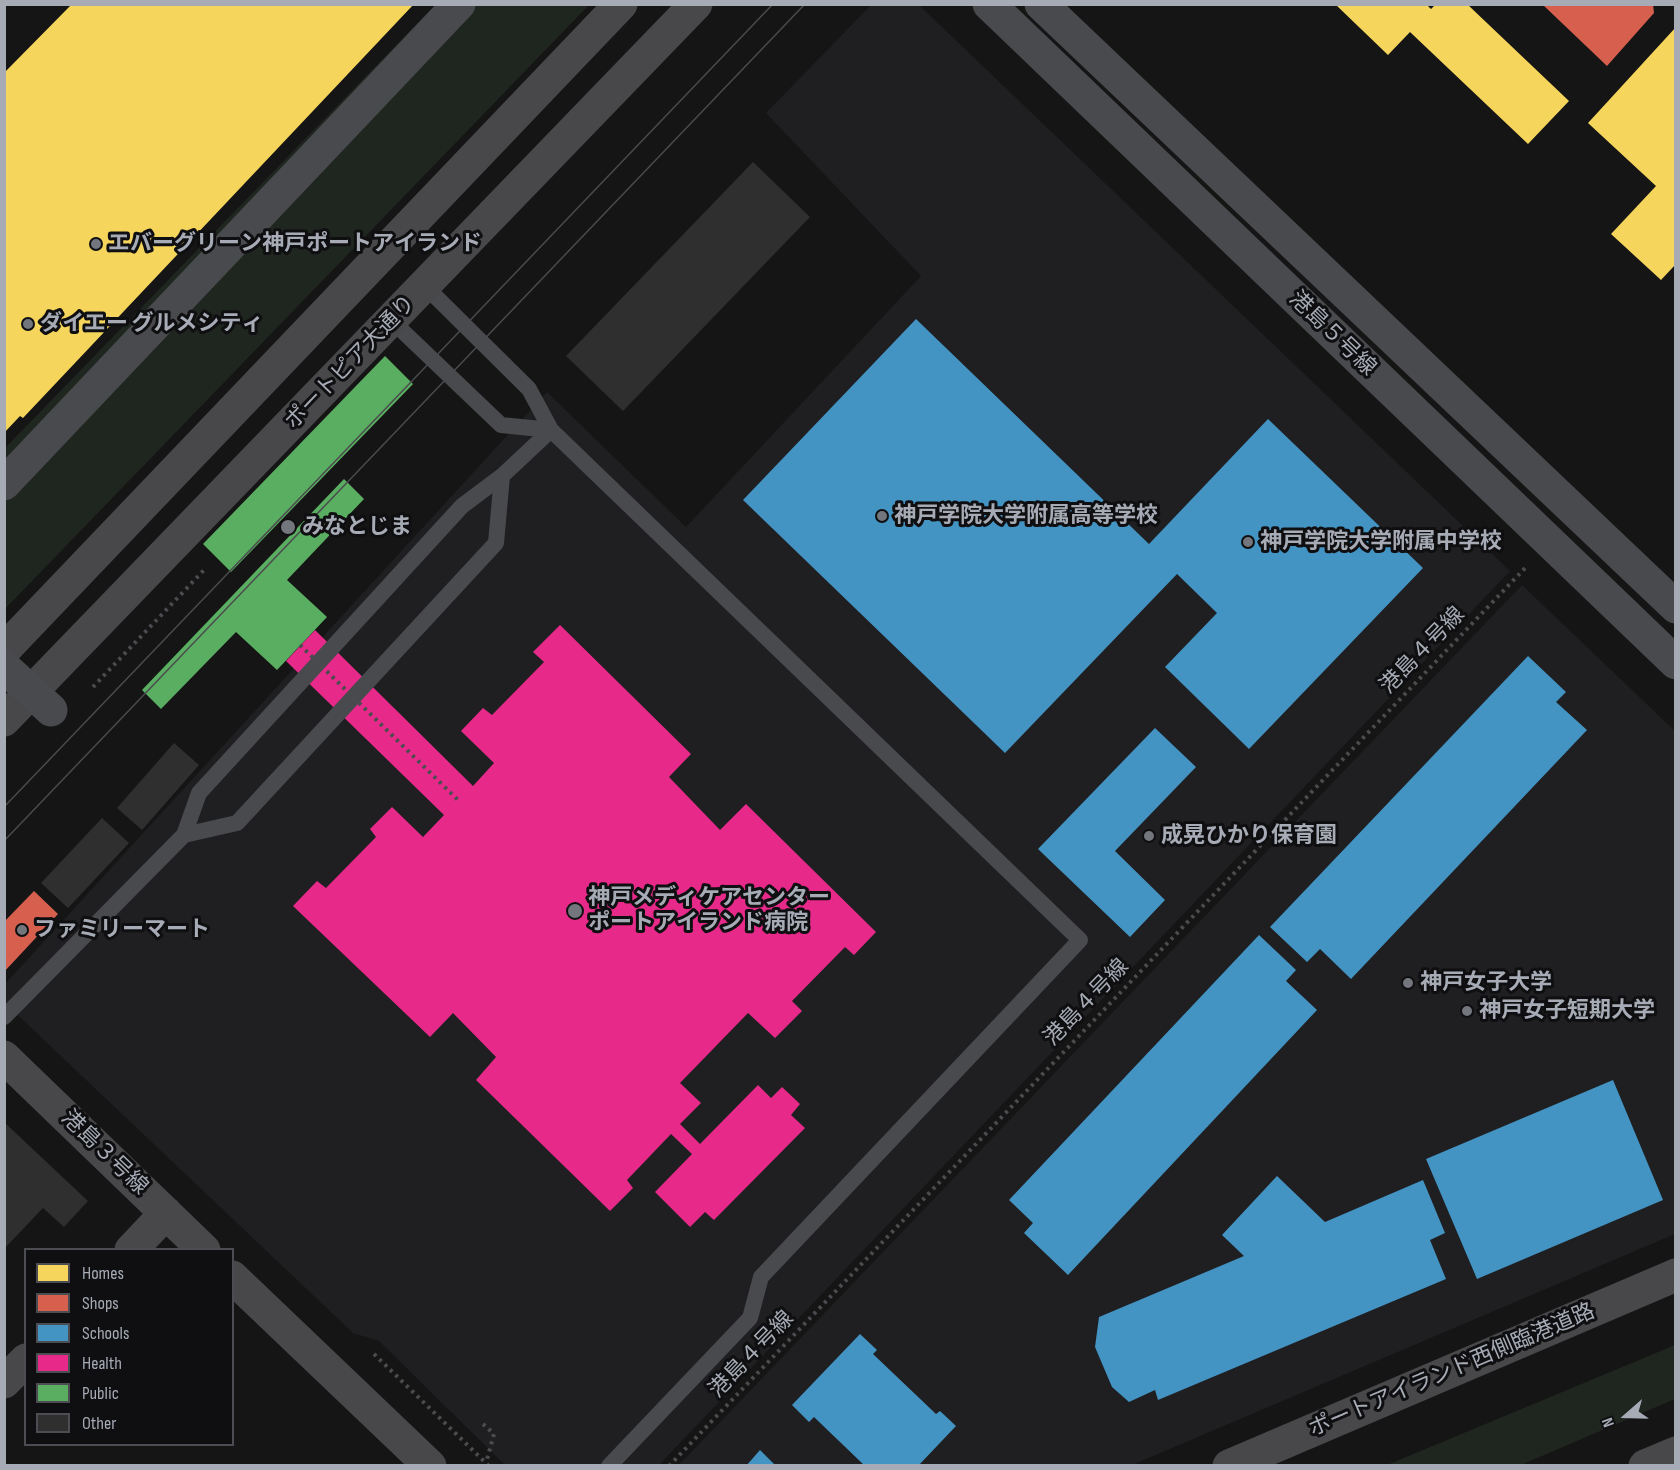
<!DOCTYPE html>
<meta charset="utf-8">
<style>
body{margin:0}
#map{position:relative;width:1680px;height:1470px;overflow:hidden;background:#151515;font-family:"Sofia Sans Condensed",sans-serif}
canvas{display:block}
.frame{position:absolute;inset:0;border:6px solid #a6abb5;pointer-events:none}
.legend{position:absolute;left:24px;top:1248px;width:210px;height:198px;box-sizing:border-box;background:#0f0f11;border:2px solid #4b4d53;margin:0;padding:8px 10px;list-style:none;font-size:18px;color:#a6abb5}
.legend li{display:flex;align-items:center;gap:12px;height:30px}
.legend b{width:30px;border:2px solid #4b4d53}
.north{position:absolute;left:1596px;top:1386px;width:60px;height:60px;-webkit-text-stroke:4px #0f0f11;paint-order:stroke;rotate:250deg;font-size:16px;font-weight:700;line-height:24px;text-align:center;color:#a6abb5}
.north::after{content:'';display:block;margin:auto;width:21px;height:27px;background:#a6abb5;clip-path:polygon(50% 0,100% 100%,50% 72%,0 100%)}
</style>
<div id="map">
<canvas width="1680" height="1470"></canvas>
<div class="frame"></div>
<ul class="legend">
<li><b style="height:16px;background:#f6d55c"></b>Homes</li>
<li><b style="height:16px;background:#d6604d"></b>Shops</li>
<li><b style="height:16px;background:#4393c3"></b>Schools</li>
<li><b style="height:16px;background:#e7298a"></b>Health</li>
<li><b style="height:16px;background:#5aae61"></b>Public</li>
<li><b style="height:16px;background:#2f2f30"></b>Other</li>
</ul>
<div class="north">N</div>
</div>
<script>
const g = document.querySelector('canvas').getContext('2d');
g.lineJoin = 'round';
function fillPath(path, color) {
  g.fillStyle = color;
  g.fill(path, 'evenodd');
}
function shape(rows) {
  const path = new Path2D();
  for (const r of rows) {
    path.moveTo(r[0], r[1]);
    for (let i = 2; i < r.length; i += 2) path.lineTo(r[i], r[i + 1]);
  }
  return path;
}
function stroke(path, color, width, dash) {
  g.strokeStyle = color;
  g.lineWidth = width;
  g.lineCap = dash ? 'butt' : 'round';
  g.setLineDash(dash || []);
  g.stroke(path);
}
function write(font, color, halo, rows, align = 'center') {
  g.font = font + ' "Sofia Sans Condensed","Noto Sans JP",sans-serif';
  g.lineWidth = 6;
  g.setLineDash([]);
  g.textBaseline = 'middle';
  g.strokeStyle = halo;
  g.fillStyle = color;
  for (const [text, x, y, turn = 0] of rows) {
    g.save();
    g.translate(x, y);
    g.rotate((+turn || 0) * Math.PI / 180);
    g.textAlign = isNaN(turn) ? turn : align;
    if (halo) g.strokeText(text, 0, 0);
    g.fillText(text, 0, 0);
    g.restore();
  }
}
fillPath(shape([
 [871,5,919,5,1510,571,659,1465,505,1465,379,1341,353,1333,5,1003,4,985,547,392,686,527,921,276,766,113],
 [1522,585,1675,731,1675,1234,1132,1465,678,1466]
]), '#1f1f21');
fillPath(shape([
 [435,5,589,5,5,609,5,448],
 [1675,1345,1675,1399,1521,1465,1387,1465]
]), '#1f251f');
fillPath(shape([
 [72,4,414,4,23,418,20,416,4,433,4,73],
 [1335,4,1426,4,1431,9,1436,4,1467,4,1569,101,1528,144,1410,32,1388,55],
 [1676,27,1676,264,1661,280,1611,234,1656,186,1588,123]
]), '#f6d55c');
fillPath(shape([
 [1542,4,1653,4,1654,13,1607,66],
 [34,891,58,914,4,972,4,922]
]), '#d6604d');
fillPath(shape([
 [916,319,1149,544,1268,419,1423,568,1249,749,1165,667,1217,613,1177,574,1005,753,743,500],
 [1528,656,1566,692,1556,702,1587,730,1351,979,1320,949,1307,962,1270,927],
 [1155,728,1196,767,1115,851,1165,900,1130,937,1038,849],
 [1259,935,1296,970,1286,981,1317,1010,1068,1275,1024,1233,1033,1223,1009,1200],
 [1613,1080,1663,1200,1477,1279,1426,1159],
 [1277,1176,1325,1222,1423,1180,1445,1233,1430,1240,1446,1279,1158,1400,1155,1390,1129,1402,1112,1387,1095,1347,1099,1317,1244,1256,1222,1235],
 [860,1334,877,1350,873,1354,936,1414,940,1411,956,1426,918,1466,865,1466,814,1417,809,1422,792,1405],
 [760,1450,776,1466,746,1466]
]), '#4393c3');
fillPath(shape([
 [560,625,691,754,669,777,720,830,746,804,876,932,854,955,845,947,792,1001,802,1011,775,1038,748,1013,680,1083,701,1103,680,1124,700,1144,758,1085,771,1098,782,1087,800,1104,791,1115,805,1128,714,1220,705,1212,690,1227,655,1192,692,1154,671,1134,627,1180,633,1188,610,1211,476,1080,496,1057,453,1013,430,1037,293,906,317,881,326,888,376,837,370,829,392,807,423,837,444,815,286,661,315,630,473,786,494,763,461,731,483,708,492,715,544,662,533,652]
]), '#e7298a');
fillPath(shape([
 [385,356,413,384,231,572,203,544],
 [344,479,364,499,287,580,327,617,277,670,236,632,161,709,142,690]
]), '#5aae61');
fillPath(shape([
 [753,162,810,217,623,411,566,356],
 [174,743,199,765,142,830,117,808],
 [102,818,129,843,68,908,41,883],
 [4,1122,88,1201,64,1227,43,1208,4,1249]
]), '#2f2f30');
stroke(shape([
 [93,687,204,570],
 [374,1354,489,1466],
 [483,1424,494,1434,486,1463],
 [669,1466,1527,566]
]), '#4b4c4f', 4, [3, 4.5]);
stroke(shape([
 [426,287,529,389,551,430,1080,940,761,1277,750,1318,609,1466],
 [392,321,501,425,551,430],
 [184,835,237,823,496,543,502,476,551,430],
 [4,1017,184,835,199,793,462,506,502,476]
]), '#494a4d', 16);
stroke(shape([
 [989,4,1676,663],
 [1041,4,1676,607],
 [4,484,459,4]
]), '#494a4d', 33);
stroke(shape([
 [4,650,621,4],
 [4,720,696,4],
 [4,1057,204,1250],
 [131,1250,166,1213],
 [232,1277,430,1466],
 [4,1382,26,1360],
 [1229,1466,1676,1275],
 [1645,1466,1676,1453]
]), '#48484b', 33);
stroke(shape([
 [4,807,773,4],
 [4,841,805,4]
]), '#4a4b4d', 1.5);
stroke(shape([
 [300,645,460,802]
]), '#4b4c4f', 4, [3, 4.5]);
stroke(shape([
 [4,667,51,710]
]), '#494a4d', 33);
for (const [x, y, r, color] of [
 [96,244,6,"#73767d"],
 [28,324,6,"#73767d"],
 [882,516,6,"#73767d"],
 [288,527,8,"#73767d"],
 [1248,542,6,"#73767d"],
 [1149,836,6,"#73767d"],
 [575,911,8,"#73767d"],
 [22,930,6,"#73767d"],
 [1408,983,6,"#73767d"],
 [1467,1011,6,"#73767d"]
]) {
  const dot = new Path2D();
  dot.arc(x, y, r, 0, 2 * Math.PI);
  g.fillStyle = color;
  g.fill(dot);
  stroke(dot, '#0f0f11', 2);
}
write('bold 22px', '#a6abb5', '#0f0f11', [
 ["エバーグリーン神戸ポートアイランド",108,244],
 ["ダイエー グルメシティ",40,324],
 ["神戸学院大学附属高等学校",894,516],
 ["みなとじま",302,527],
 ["神戸学院大学附属中学校",1260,542],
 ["成晃ひかり保育園",1161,836],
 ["神戸メディケアセンター",588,898],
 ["ポートアイランド病院",588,923],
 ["ファミリーマート",34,930],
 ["神戸女子大学",1420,983],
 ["神戸女子短期大学",1479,1011]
], 'left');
write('22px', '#a6abb5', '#0f0f11', [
 ["港島５号線",1332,334,44],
 ["ポートピア大通り",351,363,-46],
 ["港島４号線",1423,651,-46],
 ["港島４号線",1087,1003,-46],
 ["港島３号線",104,1153,44],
 ["港島４号線",752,1355,-46],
 ["ポートアイランド西側臨港道路",1452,1371,-23]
]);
</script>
